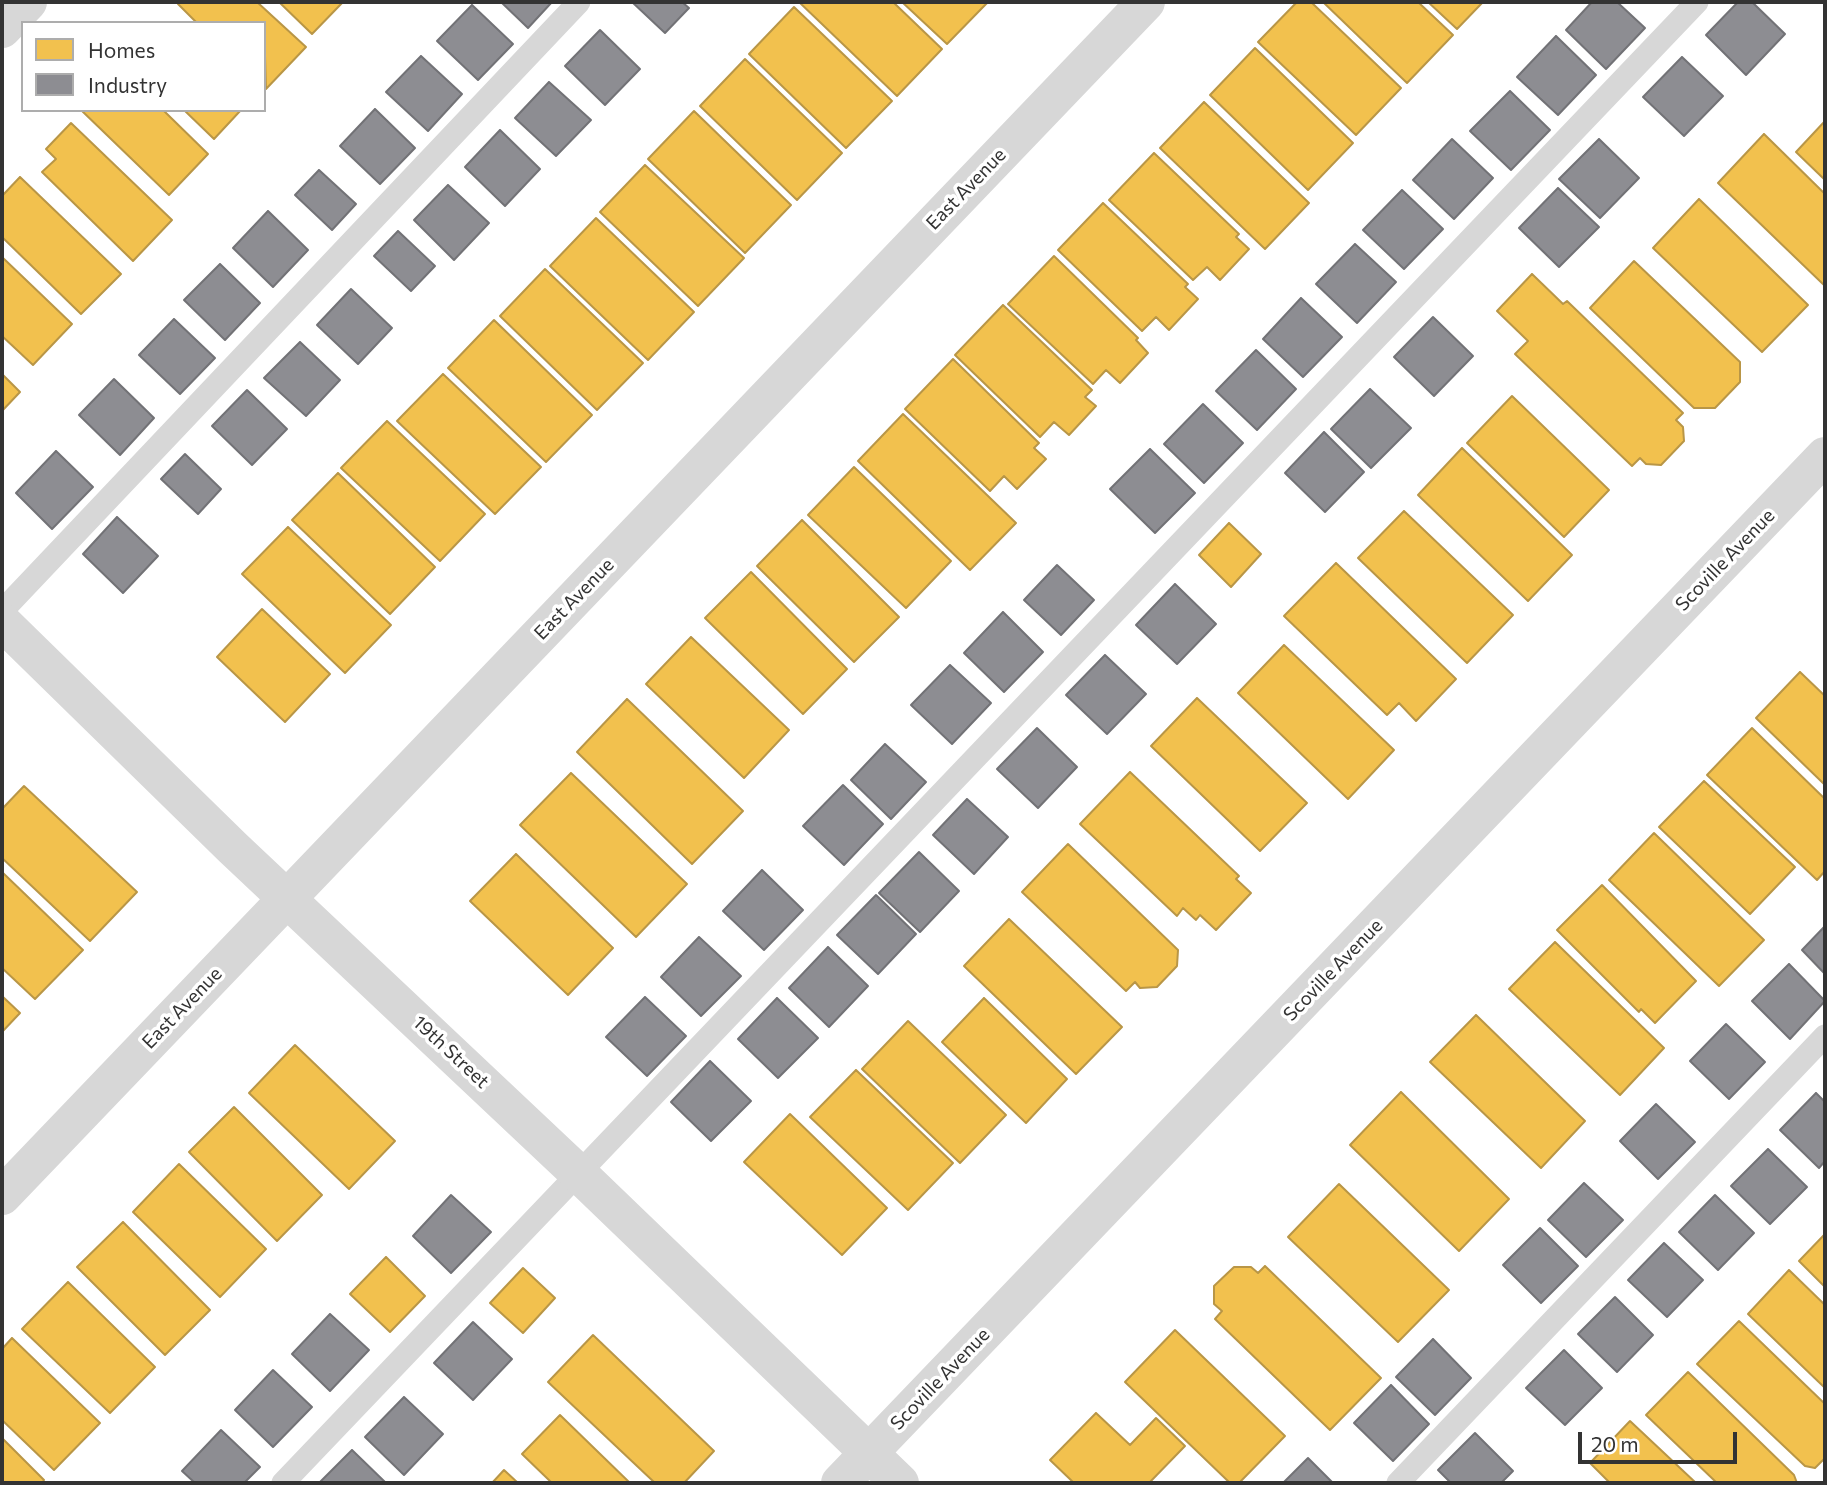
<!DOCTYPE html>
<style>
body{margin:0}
#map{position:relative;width:1827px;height:1485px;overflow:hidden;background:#fff;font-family:Commissioner,sans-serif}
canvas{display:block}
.frame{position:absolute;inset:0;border:4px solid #333;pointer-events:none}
.legend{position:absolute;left:21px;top:21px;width:245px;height:91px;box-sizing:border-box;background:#fff;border:2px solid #adadad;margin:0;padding:9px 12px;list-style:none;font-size:21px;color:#333}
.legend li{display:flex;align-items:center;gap:14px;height:35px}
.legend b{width:35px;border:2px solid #adadad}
.scale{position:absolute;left:1578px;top:1432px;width:159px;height:32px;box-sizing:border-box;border:4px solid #333;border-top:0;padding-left:9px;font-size:21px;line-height:24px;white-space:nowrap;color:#333;-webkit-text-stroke:5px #fff;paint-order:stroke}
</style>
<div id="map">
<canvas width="1827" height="1485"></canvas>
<div class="frame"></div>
<ul class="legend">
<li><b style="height:19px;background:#f2c14e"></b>Homes</li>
<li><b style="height:19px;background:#8d8d92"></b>Industry</li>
</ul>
<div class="scale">20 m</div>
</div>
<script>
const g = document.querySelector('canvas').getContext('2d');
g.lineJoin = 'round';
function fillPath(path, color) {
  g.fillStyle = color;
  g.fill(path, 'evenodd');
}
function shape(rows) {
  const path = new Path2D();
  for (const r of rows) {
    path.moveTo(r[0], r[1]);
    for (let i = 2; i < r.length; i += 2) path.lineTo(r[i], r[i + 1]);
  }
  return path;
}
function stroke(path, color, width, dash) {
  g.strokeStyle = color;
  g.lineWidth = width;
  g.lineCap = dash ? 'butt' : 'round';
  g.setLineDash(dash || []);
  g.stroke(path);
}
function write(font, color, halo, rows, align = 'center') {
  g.font = font + ' Commissioner,sans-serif';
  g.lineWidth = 7;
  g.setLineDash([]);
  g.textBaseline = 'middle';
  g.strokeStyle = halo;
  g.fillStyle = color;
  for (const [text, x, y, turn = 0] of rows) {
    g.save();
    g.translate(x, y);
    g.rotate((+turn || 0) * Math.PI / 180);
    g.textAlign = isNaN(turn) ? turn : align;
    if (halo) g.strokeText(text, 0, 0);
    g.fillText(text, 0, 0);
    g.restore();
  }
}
const homes = shape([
 [180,2,257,2,306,47,266,89,264,23,197,23,178,4,180,2],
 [279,2,343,2,312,34,279,2],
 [799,2,893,2,942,49,897,96,799,2],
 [902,2,988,2,947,44,902,2],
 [1297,2,1311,2,1401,88,1356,135,1258,42,1297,2],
 [1323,2,1418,2,1453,35,1407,83,1323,2],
 [1428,2,1483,2,1457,29,1428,2],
 [794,7,892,101,846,148,749,54,794,7],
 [1255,48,1353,143,1308,190,1210,95,1255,48],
 [745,59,842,153,797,200,700,106,745,59],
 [1204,102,1309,203,1265,249,1160,148,1204,102],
 [81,110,163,110,208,154,169,195,81,110],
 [184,110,241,110,214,139,184,110],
 [694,111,791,205,745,253,648,159,694,111],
 [1825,121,1825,180,1796,152,1825,121],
 [71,123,172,220,133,261,42,172,56,159,46,149,71,123],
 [1764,134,1825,194,1825,286,1718,183,1764,134],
 [1154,153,1239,234,1236,237,1249,249,1220,280,1207,267,1193,280,1109,200,1154,153],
 [645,165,744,258,698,306,600,212,645,165],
 [20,177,121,274,81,314,2,237,2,196,20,177],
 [1699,199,1808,305,1762,352,1653,248,1699,199],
 [1103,203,1188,284,1185,287,1198,299,1169,330,1156,317,1142,331,1058,250,1103,203],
 [596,218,694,312,648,360,550,266,596,218],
 [1054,256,1138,338,1136,340,1148,353,1120,383,1106,370,1093,384,1008,304,1054,256],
 [2,257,72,324,33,365,2,336,2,257],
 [1634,261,1740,362,1740,382,1715,408,1694,408,1590,308,1634,261],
 [545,269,643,363,597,410,500,316,545,269],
 [1532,274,1563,304,1567,301,1683,413,1676,420,1683,427,1684,441,1661,465,1646,464,1640,458,1632,466,1515,354,1528,341,1497,311,1532,274],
 [1003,305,1092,390,1085,397,1096,406,1069,435,1054,422,1040,437,955,355,1003,305],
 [494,320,592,415,546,462,448,368,494,320],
 [953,359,1039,443,1034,448,1046,459,1017,489,1004,476,990,491,905,409,953,359],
 [2,374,20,392,2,411,2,374],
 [443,374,541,467,495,514,397,421,443,374],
 [1512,396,1609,490,1564,537,1467,443,1512,396],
 [903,414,1016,523,970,570,858,461,903,414],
 [387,421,485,514,440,561,341,468,387,421],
 [1462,448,1572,555,1528,601,1418,495,1462,448],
 [854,467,951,561,906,608,808,515,854,467],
 [338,473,435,567,390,614,292,520,338,473],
 [1404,511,1513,615,1467,663,1358,558,1404,511],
 [802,520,899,617,854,662,757,566,802,520],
 [1229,523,1261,554,1231,587,1199,555,1229,523],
 [288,527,391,625,345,673,242,574,288,527],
 [1336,563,1456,679,1416,721,1399,703,1387,715,1284,616,1336,563],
 [751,572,847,669,803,714,705,618,751,572],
 [262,609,330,674,285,722,217,657,262,609],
 [691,637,789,730,744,778,646,684,691,637],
 [1284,645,1394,750,1348,799,1238,693,1284,645],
 [1800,672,1825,696,1825,785,1756,718,1800,672],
 [1197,698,1307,803,1260,851,1151,746,1197,698],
 [627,699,743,811,692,864,577,752,627,699],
 [1752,728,1825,799,1825,871,1817,880,1707,775,1752,728],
 [1130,772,1239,876,1236,879,1251,893,1216,930,1200,915,1196,920,1183,908,1177,916,1080,824,1130,772],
 [571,773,687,884,636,937,520,825,571,773],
 [1704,781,1795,867,1750,914,1659,827,1704,781],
 [24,786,137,892,90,941,2,858,2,809,24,786],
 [1654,833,1764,940,1719,986,1609,880,1654,833],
 [1068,844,1178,950,1177,966,1157,987,1140,988,1135,982,1126,991,1022,892,1068,844],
 [516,854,613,948,568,995,470,901,516,854],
 [2,872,83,950,35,999,2,968,2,872],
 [1602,885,1696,981,1655,1023,1641,1009,1639,1012,1557,930,1602,885],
 [1009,919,1122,1027,1076,1074,964,966,1009,919],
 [1555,942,1664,1048,1620,1095,1509,989,1555,942],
 [2,996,20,1013,2,1032,2,996],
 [984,998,1067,1079,1026,1123,942,1042,984,998],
 [1476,1015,1585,1121,1541,1168,1430,1062,1476,1015],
 [908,1021,1006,1115,960,1163,862,1069,908,1021],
 [295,1045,395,1141,349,1189,249,1093,295,1045],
 [856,1070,953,1163,908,1210,810,1117,856,1070],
 [1401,1092,1509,1199,1459,1251,1350,1145,1401,1092],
 [234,1107,322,1195,277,1241,189,1152,234,1107],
 [790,1114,887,1208,842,1255,744,1162,790,1114],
 [179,1164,266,1249,220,1297,133,1212,179,1164],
 [1339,1184,1449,1290,1398,1342,1288,1237,1339,1184],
 [123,1222,210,1310,165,1355,77,1267,123,1222],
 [1825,1234,1825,1287,1799,1261,1825,1234],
 [386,1257,425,1296,390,1332,350,1294,386,1257],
 [1265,1266,1381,1378,1330,1430,1215,1319,1222,1311,1214,1304,1214,1286,1234,1267,1251,1267,1258,1273,1265,1266],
 [523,1268,555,1298,523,1333,490,1303,523,1268],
 [1789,1270,1825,1305,1825,1388,1748,1314,1789,1270],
 [68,1282,155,1367,110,1413,22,1329,68,1282],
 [1739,1321,1825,1404,1825,1458,1815,1468,1805,1466,1697,1364,1739,1321],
 [1175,1330,1285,1436,1239,1483,1230,1483,1125,1382,1175,1330],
 [593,1335,714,1451,684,1483,655,1483,548,1382,593,1335],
 [12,1338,100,1423,54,1470,2,1420,2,1349,12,1338],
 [1688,1372,1794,1475,1797,1483,1717,1483,1646,1415,1688,1372],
 [1096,1413,1130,1445,1156,1418,1185,1446,1149,1483,1074,1483,1050,1460,1096,1413],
 [560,1415,630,1483,552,1483,522,1454,560,1415],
 [1630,1421,1696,1483,1610,1483,1590,1463,1630,1421],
 [2,1438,44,1480,42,1483,2,1483,2,1438],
 [504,1470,518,1483,492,1483,504,1470]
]);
fillPath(homes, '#f2c14e');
stroke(homes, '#b99646', 2);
const industry = shape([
 [501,2,552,2,528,28,501,2],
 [632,2,682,2,689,8,665,33,632,2],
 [1592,2,1617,2,1645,28,1606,69,1566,30,1592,2],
 [1738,2,1752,2,1785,34,1746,75,1706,35,1738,2],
 [472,5,513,44,478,80,437,41,472,5],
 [600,30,640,69,605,105,565,66,600,30],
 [1556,36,1596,75,1558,115,1517,77,1556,36],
 [421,56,462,94,428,131,386,92,421,56],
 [1682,57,1723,96,1684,136,1643,97,1682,57],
 [549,82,591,120,556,156,515,118,549,82],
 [1510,91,1550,130,1511,170,1470,131,1510,91],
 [375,109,415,148,380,184,340,146,375,109],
 [500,130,540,169,505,206,465,167,500,130],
 [1452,139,1493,178,1454,219,1413,180,1452,139],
 [1599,139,1639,178,1600,218,1559,179,1599,139],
 [319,170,356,204,332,230,295,195,319,170],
 [448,185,489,223,454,260,414,220,448,185],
 [1558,188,1599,227,1559,267,1519,228,1558,188],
 [1402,190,1443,229,1404,269,1363,230,1402,190],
 [268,211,308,250,273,287,233,248,268,211],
 [398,231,435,266,411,291,374,256,398,231],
 [1355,244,1396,282,1357,323,1316,284,1355,244],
 [220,264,260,303,225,340,184,300,220,264],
 [351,289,392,328,358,364,317,325,351,289],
 [1301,298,1342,337,1303,377,1263,339,1301,298],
 [1433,317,1473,356,1434,396,1394,357,1433,317],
 [174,319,215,358,180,394,139,355,174,319],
 [300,342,340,380,306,416,264,378,300,342],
 [1256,350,1296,389,1257,430,1216,391,1256,350],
 [114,379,154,418,120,455,79,415,114,379],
 [1370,389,1411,428,1371,468,1331,429,1370,389],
 [247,390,287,429,252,465,212,426,247,390],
 [1203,404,1243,443,1204,483,1164,444,1203,404],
 [1324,432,1364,472,1325,512,1285,473,1324,432],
 [1150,449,1195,493,1155,533,1110,489,1150,449],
 [56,451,93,487,52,529,16,493,56,451],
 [185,454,221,489,198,514,161,479,185,454],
 [117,517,158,556,123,593,83,554,117,517],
 [1057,565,1094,600,1061,635,1024,600,1057,565],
 [1175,584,1216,624,1177,664,1136,625,1175,584],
 [1003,612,1043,652,1004,692,964,653,1003,612],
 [1105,655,1146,694,1107,734,1066,695,1105,655],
 [950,665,991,703,952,744,911,705,950,665],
 [1037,728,1077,767,1038,808,997,769,1037,728],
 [885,744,926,782,891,819,851,780,885,744],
 [843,785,883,824,844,865,803,826,843,785],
 [967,799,1008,837,974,874,933,835,967,799],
 [919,852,959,891,920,932,879,893,919,852],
 [762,870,803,910,764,950,723,911,762,870],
 [876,895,916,934,878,974,837,935,876,895],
 [1825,926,1825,974,1802,950,1825,926],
 [699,937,741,976,701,1016,661,977,699,937],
 [828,947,868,986,829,1027,789,988,828,947],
 [1789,964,1825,1001,1790,1039,1752,1001,1789,964],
 [645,997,686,1036,647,1076,606,1037,645,997],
 [777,998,818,1038,778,1078,738,1039,777,998],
 [1726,1024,1765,1062,1729,1099,1690,1061,1726,1024],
 [710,1061,751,1101,711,1141,671,1102,710,1061],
 [1816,1093,1825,1102,1825,1161,1819,1168,1780,1130,1816,1093],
 [1656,1104,1695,1142,1658,1179,1620,1141,1656,1104],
 [1768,1149,1807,1187,1770,1224,1731,1186,1768,1149],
 [1584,1183,1623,1220,1586,1257,1548,1220,1584,1183],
 [451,1195,491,1232,451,1273,413,1236,451,1195],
 [1715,1195,1754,1233,1718,1270,1679,1232,1715,1195],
 [1540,1228,1578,1266,1541,1303,1503,1265,1540,1228],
 [1664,1243,1703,1280,1667,1317,1628,1280,1664,1243],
 [1615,1297,1653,1335,1617,1372,1578,1334,1615,1297],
 [330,1314,369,1350,330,1391,292,1354,330,1314],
 [473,1322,512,1359,473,1400,434,1363,473,1322],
 [1433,1339,1471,1378,1435,1415,1396,1377,1433,1339],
 [1564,1350,1602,1388,1565,1425,1526,1388,1564,1350],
 [273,1370,312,1407,273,1447,235,1410,273,1370],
 [1391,1385,1429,1424,1393,1461,1354,1423,1391,1385],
 [404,1397,443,1434,404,1475,365,1437,404,1397],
 [221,1430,260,1467,244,1483,195,1483,182,1471,221,1430],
 [1475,1433,1513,1471,1501,1483,1451,1483,1438,1470,1475,1433],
 [352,1450,386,1483,319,1483,352,1450],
 [1308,1458,1333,1483,1283,1483,1308,1458]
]);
fillPath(industry, '#8d8d92');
stroke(industry, '#727276', 2);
stroke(shape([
 [2,611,579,2],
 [283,1483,1697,2],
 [1398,1483,1825,1036]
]), '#d7d7d7', 23);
stroke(shape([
 [2,29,28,2],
 [2,622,233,848,578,1173,900,1483],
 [2,1196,1146,2],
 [840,1483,1825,456]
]), '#d7d7d7', 38);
write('19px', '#333', '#fff', [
 ["East Avenue",966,189,-46],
 ["Scoville Avenue",1725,560,-46],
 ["East Avenue",574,599,-46],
 ["Scoville Avenue",1333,970,-46],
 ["East Avenue",182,1008,-46],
 ["19th Street",451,1052,43],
 ["Scoville Avenue",940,1379,-46]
]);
</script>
